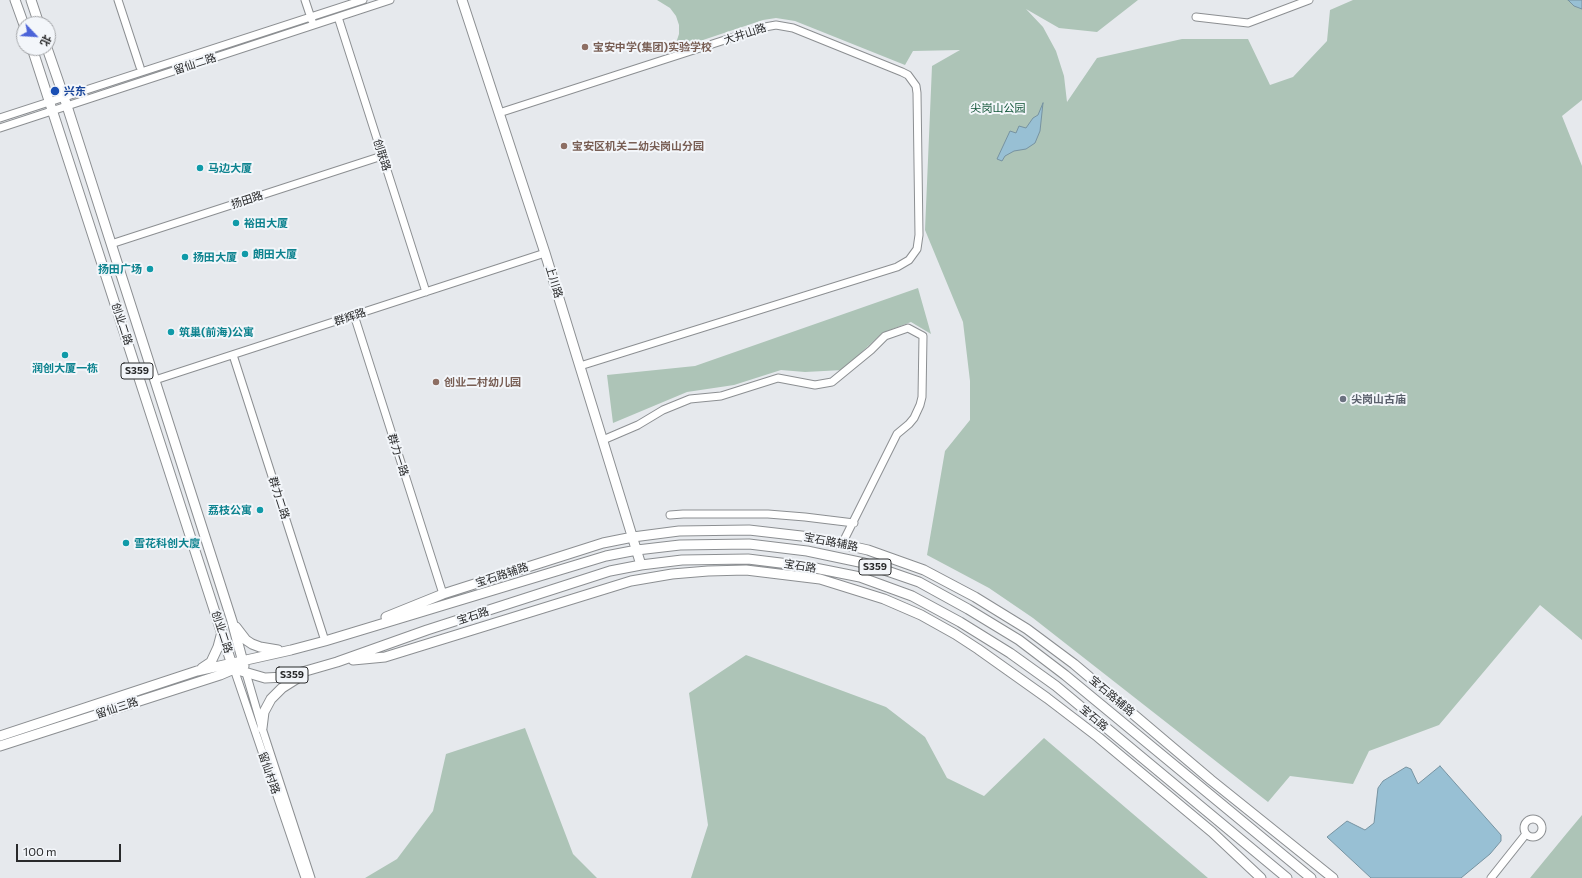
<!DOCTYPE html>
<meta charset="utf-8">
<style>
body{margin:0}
#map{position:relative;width:1582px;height:878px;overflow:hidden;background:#e6e9ed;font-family:Commissioner,"Noto Sans SC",sans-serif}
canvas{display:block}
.north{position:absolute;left:16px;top:16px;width:40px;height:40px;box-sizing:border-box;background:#f3f6fa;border:1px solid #a2a4a7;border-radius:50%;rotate:115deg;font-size:11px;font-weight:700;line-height:16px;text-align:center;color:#292a2b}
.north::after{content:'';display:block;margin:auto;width:14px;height:18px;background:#4b63d8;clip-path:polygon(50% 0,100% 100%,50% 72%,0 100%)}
.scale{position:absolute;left:16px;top:844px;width:105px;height:18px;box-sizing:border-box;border:2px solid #292a2b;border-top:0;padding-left:5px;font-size:12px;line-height:14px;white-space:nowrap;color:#292a2b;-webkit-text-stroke:3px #f3f6fa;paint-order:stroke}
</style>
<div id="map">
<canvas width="1582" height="878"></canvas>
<div class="north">北</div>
<div class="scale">100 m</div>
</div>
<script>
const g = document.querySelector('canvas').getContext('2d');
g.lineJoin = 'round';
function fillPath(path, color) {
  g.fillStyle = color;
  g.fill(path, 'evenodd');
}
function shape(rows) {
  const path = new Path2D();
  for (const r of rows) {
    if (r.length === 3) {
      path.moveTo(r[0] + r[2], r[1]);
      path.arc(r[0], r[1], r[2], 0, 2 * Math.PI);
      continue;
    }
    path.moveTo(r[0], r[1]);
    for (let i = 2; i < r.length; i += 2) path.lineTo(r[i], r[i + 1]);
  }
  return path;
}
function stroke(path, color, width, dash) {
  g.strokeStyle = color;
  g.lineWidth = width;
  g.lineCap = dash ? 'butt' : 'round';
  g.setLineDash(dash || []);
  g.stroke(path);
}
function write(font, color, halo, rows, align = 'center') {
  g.font = font + ' Commissioner,"Noto Sans SC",sans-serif';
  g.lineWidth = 4;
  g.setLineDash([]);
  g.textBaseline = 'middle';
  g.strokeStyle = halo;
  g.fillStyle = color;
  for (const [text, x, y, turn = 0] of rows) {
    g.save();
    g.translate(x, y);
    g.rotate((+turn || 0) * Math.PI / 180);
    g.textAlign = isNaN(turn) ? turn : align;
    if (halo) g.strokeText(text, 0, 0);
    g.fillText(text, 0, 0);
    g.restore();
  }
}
fillPath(shape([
 [657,0,1138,0,1097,32,1059,28,1026,9,1043,27,1056,51,1064,76,1067,102,1097,58,1182,39,1248,39,1270,85,1293,77,1327,41,1330,10,1353,0,1582,0,1582,100,1562,116,1582,166,1582,640,1540,605,1439,725,1369,751,1353,784,1290,776,1268,802,1033,618,989,588,927,555,945,451,970,420,970,381,963,322,925,230,932,66,960,50,913,51,905,65,795,21,776,18,763,20,670,51,676,43,679,34,679,25,676,16,670,8],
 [918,288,931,334,911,322,882,333,843,370,805,372,781,370,734,385,687,392,613,423,607,375,695,366],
 [746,655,886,707,925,737,947,778,984,796,1044,738,1208,878,691,878,708,825,689,693],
 [525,728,573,854,597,878,365,878,397,859,433,811,446,754],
 [1582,815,1582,878,1530,878,1567,833]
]), '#adc4b7');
const water = shape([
 [1568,0,1582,0,1582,9,1574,6,1568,0],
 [1043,103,1040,131,1035,143,1026,149,1014,151,1005,156,1002,161,997,159,1010,131,1016,133,1019,126,1026,128,1033,118,1038,115,1043,103],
 [1440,766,1501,835,1501,841,1490,854,1461,878,1371,878,1327,837,1347,821,1365,830,1374,823,1378,788,1383,781,1406,767,1411,769,1418,784,1440,766]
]);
fillPath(water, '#98c0d4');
stroke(water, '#7793a1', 1);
const minor = shape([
 [118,0,140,67],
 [305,0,312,21],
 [338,17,426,292],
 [1196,17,1248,23,1309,0],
 [499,113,765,27,776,25,793,28,902,72,908,75,916,86,917,93,919,235,917,249,909,260,897,267,580,366],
 [0,118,363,0],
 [0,128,390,0],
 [111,244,382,156],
 [354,315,443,594],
 [233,355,325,641],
 [155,380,545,253],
 [603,440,638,425,663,410,690,399,721,396,778,378,815,385,832,382,871,350,885,336,908,328,923,336,922,397,920,405,914,418,909,424,897,434,842,544],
 [670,515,683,514,768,514,805,517,854,523],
 [234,669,305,878],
 [246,673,262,728,311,878],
 [1533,828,9],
 [1491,878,1526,834]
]);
const major = shape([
 [15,0,24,25],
 [31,0,39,24],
 [462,0,545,253,641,565],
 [32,48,233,668],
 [47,48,67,106,232,621,244,666],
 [386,617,443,594,603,543,633,537,679,531,749,530,810,537,868,550,924,570,975,597,1027,629,1074,664,1211,780,1333,878],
 [236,627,246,640,252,644,260,647,278,650],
 [353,660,385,657,631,581,672,574,708,571,746,570,820,579,884,599,921,615,955,634,978,649,1047,698,1098,737,1212,832,1261,878],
 [202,668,211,662,218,647,222,632],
 [234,669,265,678,285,677,337,662,427,630,610,571,641,565,682,560,748,559,805,566,860,577,912,596,960,622,1010,653,1056,686,1287,878],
 [262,728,264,712,271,699,282,688,301,676],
 [0,736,197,671,291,650,325,641,606,556,637,550,680,545,749,544,807,551,864,563,919,582,968,609,1019,640,1065,675,1311,878],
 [0,746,220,675,234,669]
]);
stroke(minor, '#8c8f92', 9);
stroke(major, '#8c8f92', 11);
stroke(minor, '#fff', 7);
stroke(major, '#fff', 9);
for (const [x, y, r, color] of [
 [585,47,4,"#8d6e63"],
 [55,91,5,"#1a4fb4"],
 [564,146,4,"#8d6e63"],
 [200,168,4,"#0f9aa8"],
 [236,223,4,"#0f9aa8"],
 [245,254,4,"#0f9aa8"],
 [185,257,4,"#0f9aa8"],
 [150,269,4,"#0f9aa8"],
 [171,332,4,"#0f9aa8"],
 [65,355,4,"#0f9aa8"],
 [436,382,4,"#8d6e63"],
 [1343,399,4,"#6b7280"],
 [260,510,4,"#0f9aa8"],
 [126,543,4,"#0f9aa8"]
]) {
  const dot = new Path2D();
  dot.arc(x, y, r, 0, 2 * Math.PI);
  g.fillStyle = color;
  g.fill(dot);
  stroke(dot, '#f3f6fa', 1.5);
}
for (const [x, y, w] of [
 [137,371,32],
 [875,567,32],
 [292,675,32]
]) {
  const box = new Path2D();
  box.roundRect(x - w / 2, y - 8, w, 16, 3);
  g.fillStyle = '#f3f6fa';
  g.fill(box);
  stroke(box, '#292a2b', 1);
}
write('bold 10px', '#292a2b', null, [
 ["S359",137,371],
 ["S359",875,567],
 ["S359",292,675]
]);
write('11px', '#292a2b', '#f3f6fa', [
 ["大井山路",745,34,-18],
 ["留仙二路",195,64,-18],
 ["创联路",382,155,72],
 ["扬田路",247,200,-18],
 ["上川路",554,282,73],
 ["群辉路",350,317,-18],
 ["创业二路",122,324,72],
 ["群力一路",398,455,72],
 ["群力二路",279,498,72],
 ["宝石路辅路",831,542,11],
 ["宝石路",800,566,9],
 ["宝石路辅路",502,575,-18],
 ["宝石路",473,616,-18],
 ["创业二路",222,632,72],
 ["宝石路辅路",1112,696,40],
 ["留仙三路",117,708,-18],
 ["宝石路",1094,718,40],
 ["留仙村路",269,773,71]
]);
write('bold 11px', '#785e54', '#f3f6fa', [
 ["宝安中学(集团)实验学校",593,47],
 ["宝安区机关二幼尖岗山分园",572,146],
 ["创业二村幼儿园",444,382]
], 'left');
write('bold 11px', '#164399', '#f3f6fa', [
 ["兴东",64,91]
], 'left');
write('11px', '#115437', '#f3f6fa', [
 ["尖岗山公园",998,108]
]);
write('bold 11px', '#0d838f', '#f3f6fa', [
 ["马边大厦",208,168],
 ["裕田大厦",244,223],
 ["朗田大厦",253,254],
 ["扬田大厦",193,257],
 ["扬田广场",142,269,"right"],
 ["筑巢(前海)公寓",179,332],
 ["润创大厦一栋",65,368,"center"],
 ["荔枝公寓",252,510,"right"],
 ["雪花科创大廈",134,543]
], 'left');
write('bold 11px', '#5b616d', '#f3f6fa', [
 ["尖岗山古庙",1351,399]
], 'left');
</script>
